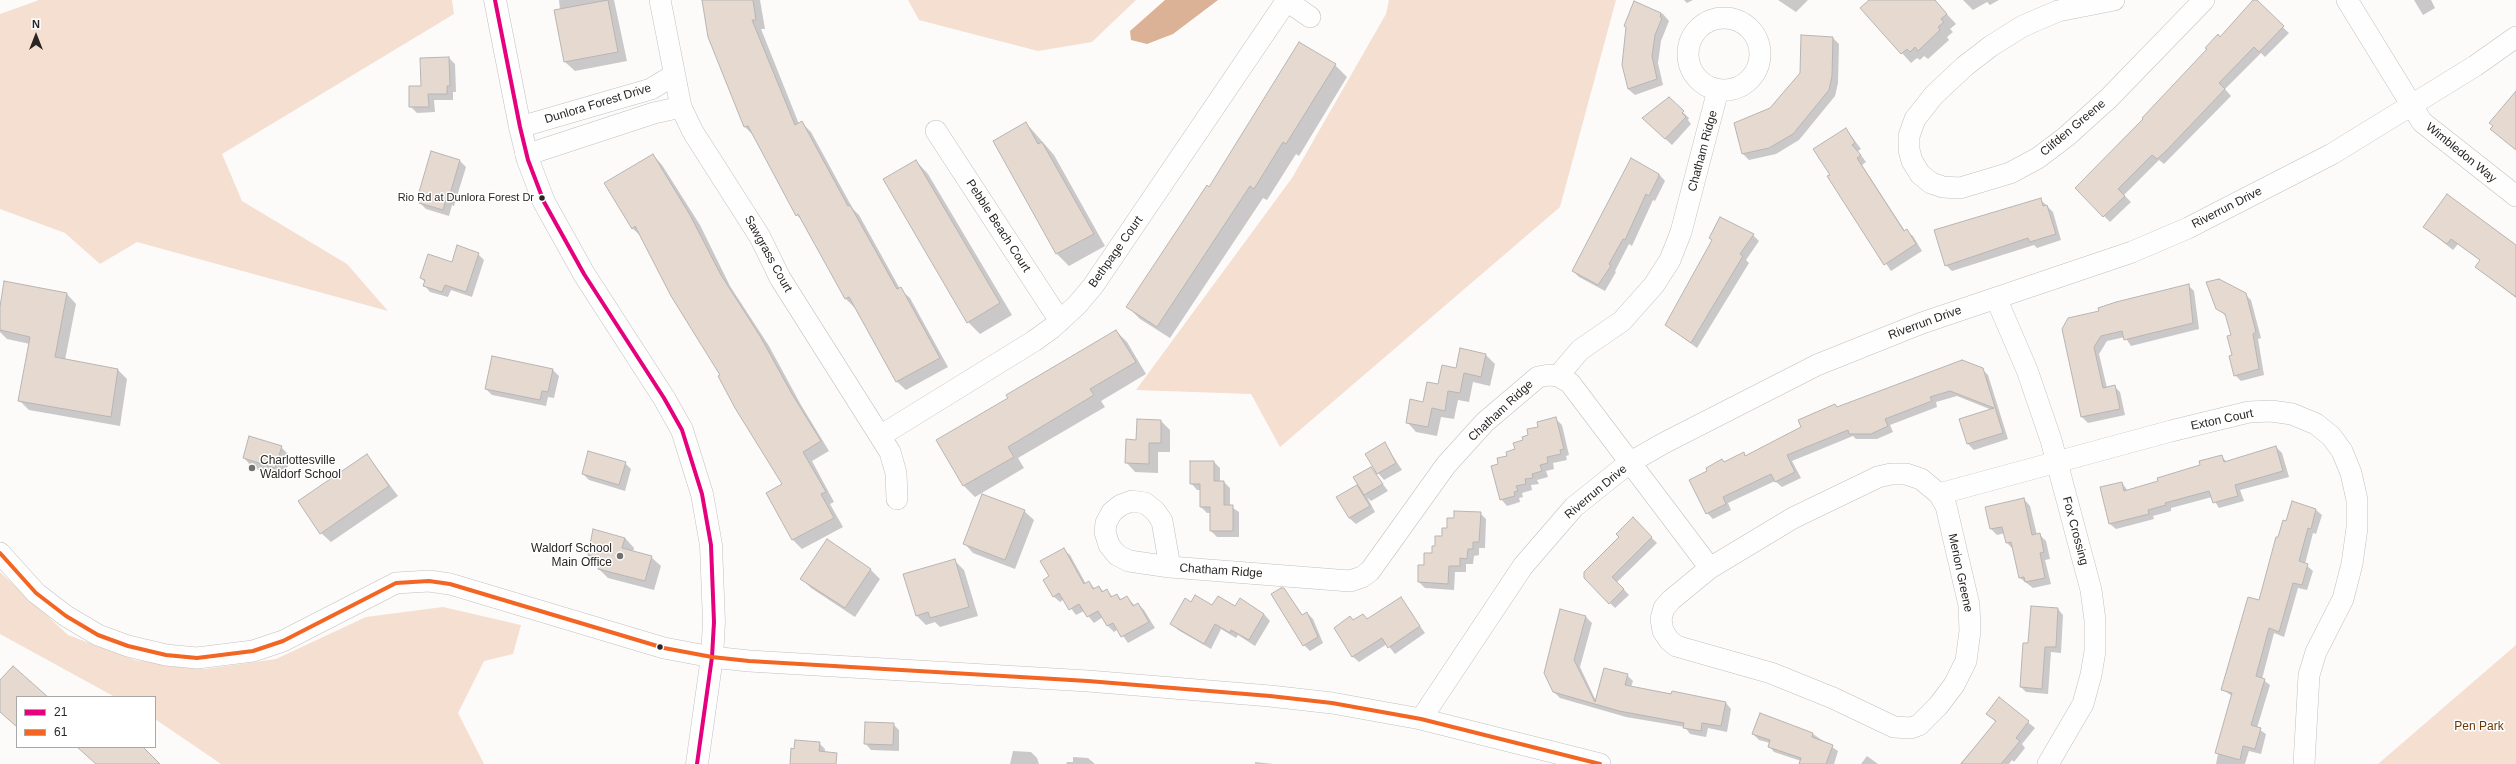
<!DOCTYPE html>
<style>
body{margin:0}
#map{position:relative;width:2516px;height:764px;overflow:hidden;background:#fdfbfa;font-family:Arial,sans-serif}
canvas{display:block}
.legend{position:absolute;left:16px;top:696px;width:140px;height:52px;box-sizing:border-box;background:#fff;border:1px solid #a9a8a7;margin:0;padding:5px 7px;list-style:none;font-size:12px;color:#292624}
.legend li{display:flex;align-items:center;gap:8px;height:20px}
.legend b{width:20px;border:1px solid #a9a8a7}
.north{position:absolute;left:16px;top:16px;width:40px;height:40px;-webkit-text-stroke:3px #fff;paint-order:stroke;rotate:0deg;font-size:11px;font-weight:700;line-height:16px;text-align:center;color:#292624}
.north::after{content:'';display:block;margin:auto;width:14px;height:18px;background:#292624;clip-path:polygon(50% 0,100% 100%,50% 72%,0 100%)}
</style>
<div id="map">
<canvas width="2516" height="764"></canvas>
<ul class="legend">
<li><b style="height:5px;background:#e5007d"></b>21</li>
<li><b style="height:5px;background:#f26522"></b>61</li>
</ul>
<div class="north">N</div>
</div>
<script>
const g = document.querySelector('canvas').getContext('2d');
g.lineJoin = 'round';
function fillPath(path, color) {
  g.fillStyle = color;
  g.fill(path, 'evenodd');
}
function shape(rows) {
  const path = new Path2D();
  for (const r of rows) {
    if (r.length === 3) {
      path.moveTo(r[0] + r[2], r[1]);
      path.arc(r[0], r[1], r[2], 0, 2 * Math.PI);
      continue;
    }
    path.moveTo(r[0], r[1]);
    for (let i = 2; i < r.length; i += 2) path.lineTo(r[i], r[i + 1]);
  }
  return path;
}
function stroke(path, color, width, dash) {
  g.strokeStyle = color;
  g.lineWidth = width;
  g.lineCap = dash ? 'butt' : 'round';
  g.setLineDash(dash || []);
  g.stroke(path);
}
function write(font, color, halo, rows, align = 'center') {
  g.font = font + ' Arial,sans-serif';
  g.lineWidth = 3;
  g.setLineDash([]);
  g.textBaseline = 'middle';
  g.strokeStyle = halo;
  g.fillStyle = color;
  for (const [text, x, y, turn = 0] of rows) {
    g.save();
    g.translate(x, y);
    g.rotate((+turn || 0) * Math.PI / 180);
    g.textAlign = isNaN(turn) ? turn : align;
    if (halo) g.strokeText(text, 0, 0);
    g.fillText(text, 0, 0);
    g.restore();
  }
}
fillPath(shape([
 [39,0,452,0,454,14,222,154,242,201,347,264,388,311,137,242,100,264,65,233,0,209,0,14],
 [908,0,1136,0,1092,42,1038,51,919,20],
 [1389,0,1616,0,1560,207,1280,447,1251,394,1136,390,1292,178,1386,14],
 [0,572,68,635,135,660,205,669,276,659,366,617,443,607,521,625,513,654,484,661,458,713,484,764,221,764,155,719,155,697,115,697,0,634],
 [2516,645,2516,764,2378,764]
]), '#f4dfd1');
fillPath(shape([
 [1165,0,1218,0,1173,34,1147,44,1131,40,1130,31]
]), '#dbb296');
fillPath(shape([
 [559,0,614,0,627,61,575,71,565,62,555,11,560,10],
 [703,0,760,0,765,29,761,29,799,124,802,123,811,132,853,209,859,215,900,289,910,298,948,367,906,390,896,381,855,308,846,299,803,222,797,215,753,135,745,127,709,37],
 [1684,0,1693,0,1687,3],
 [1778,0,1808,0,1796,12],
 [1870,0,1934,0,1956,24,1950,29,1953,32,1947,37,1949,40,1928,59,1924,56,1920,60,1917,58,1911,63,1861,8],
 [1963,0,1999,0,1990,5,1987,2,1973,10],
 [2254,0,2289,33,2265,57,2261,53,2225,89,2231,96,2164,164,2159,160,2124,195,2131,202,2110,222,2076,188,2145,119],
 [2414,0,2431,0,2435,8,2423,15],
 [1634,3,1663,14,1669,21,1661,41,1658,63,1663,85,1635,95,1628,89,1627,28,1625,26],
 [1833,38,1839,44,1838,83,1835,96,1799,140,1776,154,1749,160,1743,154,1735,123,1770,108],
 [449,58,455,64,456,92,453,92,453,100,434,100,435,112,417,113,410,106,422,87],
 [1335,65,1347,77,1299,156,1296,154,1267,200,1263,198,1170,338,1140,319,1128,307,1210,188],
 [1669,99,1689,118,1688,120,1691,124,1672,145,1649,124],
 [1026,123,1054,155,1105,246,1069,266,1057,254,994,141],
 [1846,129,1861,149,1858,151,1866,162,1862,165,1905,231,1913,236,1922,251,1891,271,1828,177,1831,175],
 [432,153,460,161,466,167,454,206,452,205,449,216,426,209,420,203,423,194,420,191],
 [653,155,662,165,700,225,730,286,769,346,801,405,829,451,812,461,834,502,830,504,843,527,802,549,793,540,768,493,784,485,642,237,632,228],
 [916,161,928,174,1012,315,980,334,968,322],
 [1659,174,1665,181,1655,201,1653,200,1632,246,1629,244,1615,271,1616,272,1605,291,1579,277,1573,271],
 [2447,195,2516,245,2516,298,2476,267,2481,261,2458,244,2453,250,2424,227],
 [2040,199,2053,212,2061,240,2037,248,2034,245,1952,271,1946,265],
 [1753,235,1759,241,1746,260,1749,263,1697,348,1666,325,1713,241,1710,238],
 [478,254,484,260,472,297,451,290,448,297,430,292,424,285,425,282,421,278],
 [2188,285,2194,291,2199,329,2131,346,2125,337,2107,341,2099,354,2107,388,2114,386,2120,392,2125,415,2088,423,2082,417,2063,329,2100,312],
 [67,294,76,304,65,360,118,370,127,379,120,426,29,410,19,400,30,344,7,339,0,332,0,313],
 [2245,294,2251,300,2261,338,2258,339,2264,375,2241,381,2235,375,2232,336,2227,317,2217,308],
 [1116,331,1127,342,1146,374,1101,401,1105,407,1018,458,1024,468,975,497,964,486,937,441,1010,398],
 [1485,354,1495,364,1490,386,1473,382,1469,402,1458,400,1454,419,1441,417,1437,436,1416,432,1407,422,1439,385],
 [1982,369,1988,375,2008,439,1974,450,1968,444,1961,420,1992,410,1957,396,1936,402,1937,407,1890,425,1893,432,1877,439,1856,439,1853,436,1792,461,1801,478,1782,487,1775,481,1728,503,1731,510,1713,519,1707,513,1725,463,1744,454,1747,456,1803,428,1835,405,1838,408],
 [553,370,559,376,554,398,548,397,546,406,492,395,486,389],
 [1556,419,1562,425,1569,455,1566,456,1567,460,1553,463,1554,469,1546,471,1548,477,1537,480,1539,484,1531,485,1532,490,1522,493,1523,497,1519,498,1520,502,1507,506,1501,499,1499,465,1530,436],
 [1161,421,1170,430,1170,452,1158,452,1158,473,1135,472,1126,462],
 [1385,444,1402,470,1384,480,1378,473],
 [281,447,291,457,284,477,253,468,244,458],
 [2276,447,2282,453,2289,477,2240,490,2244,501,2219,508,2212,497,2171,508,2171,511,2153,516,2154,519,2116,529,2110,524,2122,483,2128,491,2159,482,2221,456,2227,462],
 [367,455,398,496,331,542,321,533],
 [1214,462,1220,468,1220,482,1224,482,1230,488,1230,506,1239,512,1239,537,1217,537,1211,531,1211,513,1207,513,1201,507,1201,490,1197,490,1191,483],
 [625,463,631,469,625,491,589,480,583,474],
 [1371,468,1388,491,1371,501,1367,497,1375,512,1356,524,1349,518,1357,486,1360,489],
 [2024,499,2030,506,2037,535,2039,534,2046,541,2050,559,2045,560,2051,584,2033,588,2020,578,2013,549,2007,543,2005,533,1997,535,1991,529],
 [2293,503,2316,510,2322,515,2316,534,2313,533,2305,564,2313,571,2307,590,2298,588,2284,637,2274,633,2262,679,2270,685,2257,728,2266,734,2261,754,2249,751,2245,764,2216,764,2218,754,2216,752,2232,696,2222,689,2259,601],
 [1024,511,1034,520,1015,569,973,553,964,543],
 [1480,513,1486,519,1485,548,1479,548,1479,555,1474,556,1473,564,1466,564,1466,572,1455,572,1454,590,1425,588,1419,582,1425,566,1448,529],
 [1633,519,1657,543,1617,582,1629,595,1615,608,1585,578,1620,537],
 [625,538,634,548,633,552,651,557,661,566,654,590,608,578,599,569,600,565,589,555],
 [827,541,871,570,880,579,855,617,811,588,802,579],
 [1063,549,1070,555,1086,584,1089,582,1095,589,1099,587,1104,592,1107,591,1113,597,1117,595,1122,600,1127,597,1135,606,1138,604,1144,610,1155,628,1128,643,1118,629,1114,632,1108,626,1103,617,1094,623,1084,611,1076,615,1064,599,1060,602,1053,596,1050,577],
 [954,560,964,570,978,616,940,627,935,622,926,625,916,615],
 [1284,589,1303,616,1307,613,1313,619,1323,643,1310,651,1304,645],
 [1401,599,1425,633,1395,654,1387,644,1359,662,1352,656,1354,621,1363,615,1368,620],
 [1191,603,1235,608,1264,614,1270,621,1255,646,1238,635,1236,638,1221,629,1211,649,1178,630,1172,623],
 [2058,609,2063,615,2061,653,2051,652,2048,694,2026,692,2021,687,2029,644],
 [1561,610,1586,617,1592,623,1580,667,1596,701,1627,675,1633,681,1631,687,1726,703,1731,709,1727,732,1708,728,1706,737,1690,734,1685,727,1626,717,1560,698,1554,692],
 [1999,699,2035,728,2022,744,2025,748,2014,762,2012,760,2009,764,1960,764,1996,722,1987,714],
 [893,724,899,730,899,751,871,750,865,743],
 [1753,734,1813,734,1838,751,1834,764,1803,764,1801,761,1774,752,1769,746,1770,743,1759,740],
 [819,743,825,749,824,764,791,764,795,750],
 [1013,751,1031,752,1037,758,1039,764,1010,764],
 [1867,756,1878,764,1861,764],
 [1073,757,1088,758,1095,764,1066,764,1067,762,1073,762],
 [1255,762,1274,764,1255,764]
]), '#0003');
const building = shape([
 [608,0,618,52,564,62,554,10,608,0],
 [702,0,753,0,756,20,752,20,795,125,802,121,848,206,850,205,897,289,901,287,940,358,896,382,849,297,845,299,798,214,796,216,748,126,744,127,708,37,702,0],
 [1869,0,1935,0,1947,14,1941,19,1944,22,1938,27,1940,30,1918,51,1915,47,1910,52,1907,49,1901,54,1860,8,1869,0],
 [2253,0,2257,0,2284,26,2259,52,2254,47,2219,83,2225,89,2165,152,2157,159,2152,155,2118,189,2125,196,2103,217,2075,188,2143,119,2142,118,2207,49,2205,48,2218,34,2220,37,2253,0],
 [1634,1,1661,13,1660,17,1662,18,1655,35,1652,56,1657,79,1628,89,1622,65,1626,27,1624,26,1634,1],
 [1801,35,1833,37,1832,76,1829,90,1793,134,1769,148,1742,154,1734,123,1770,108,1800,73,1801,35],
 [1299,42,1336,64,1286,144,1283,142,1254,189,1250,186,1157,327,1126,307,1207,185,1209,187,1299,42],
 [449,57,450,86,447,86,447,94,428,94,429,107,409,107,409,86,421,86,420,58,449,57],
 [2516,91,2516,150,2490,129,2493,126,2489,123,2516,91],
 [1669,97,1684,111,1682,113,1686,117,1665,139,1642,118,1669,97],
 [1026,122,1038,144,1042,142,1094,234,1056,254,993,141,1026,122],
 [1846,128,1855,143,1852,145,1861,155,1857,158,1904,231,1907,229,1916,244,1884,265,1827,176,1830,175,1813,149,1846,128],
 [431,151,460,160,448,201,446,200,443,210,419,203,422,192,419,192,431,151],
 [653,154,690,215,721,275,760,336,792,394,821,441,803,452,826,492,821,494,834,518,792,540,766,493,782,484,735,408,718,376,720,375,671,296,635,226,632,229,604,183,653,154],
 [1631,158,1659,174,1658,178,1649,196,1646,194,1625,240,1623,239,1609,264,1611,266,1598,285,1572,271,1631,158],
 [916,160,1000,303,967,323,883,179,916,160],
 [2447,194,2516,245,2516,297,2475,267,2480,260,2451,239,2447,244,2423,227,2447,194],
 [2041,198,2043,206,2047,205,2056,234,2030,242,2028,238,1945,266,1934,230,2041,198],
 [1720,217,1754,234,1740,254,1743,256,1691,343,1665,325,1712,240,1709,238,1720,217],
 [457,245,479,253,466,292,445,285,442,292,423,286,425,280,420,278,428,254,452,262,457,245],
 [2219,279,2246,293,2256,332,2253,334,2259,369,2234,376,2229,356,2232,355,2227,336,2231,335,2225,314,2216,309,2206,282,2219,279],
 [4,281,67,293,55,357,118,369,111,417,18,401,30,337,0,330,0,307,4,281],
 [2189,284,2193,323,2124,340,2122,331,2101,336,2094,347,2103,388,2115,385,2120,409,2081,417,2062,329,2068,318,2099,311,2098,308,2116,302,2189,284],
 [1116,330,1136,362,1090,389,1094,395,1008,447,1014,457,963,486,936,440,1008,398,1006,395,1116,330],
 [1460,348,1486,354,1481,377,1464,373,1460,393,1448,391,1445,411,1432,408,1428,427,1406,423,1410,399,1423,402,1427,382,1438,384,1442,365,1456,368,1460,348],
 [492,356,553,369,548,392,542,391,540,400,485,389,492,356],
 [1962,360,1983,368,2003,433,1967,444,1959,419,1994,408,1950,391,1930,397,1932,401,1885,419,1888,426,1871,434,1849,434,1848,430,1787,455,1795,472,1775,482,1771,474,1723,497,1726,504,1706,514,1689,480,1707,471,1706,468,1722,459,1724,462,1744,452,1745,456,1801,427,1798,420,1835,404,1837,407,1962,360],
 [1556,417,1564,449,1560,450,1561,454,1547,457,1548,463,1540,465,1542,471,1532,474,1533,478,1525,479,1526,484,1516,486,1518,491,1514,492,1515,496,1500,500,1491,466,1498,464,1497,458,1507,456,1506,452,1515,449,1513,443,1523,440,1522,437,1528,435,1527,429,1538,427,1537,422,1556,417],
 [1137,419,1161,420,1161,443,1149,443,1149,464,1125,463,1126,439,1136,440,1137,419],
 [249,436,282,446,275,468,243,458,249,436],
 [1385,442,1396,463,1377,474,1365,454,1385,442],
 [2276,446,2283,471,2235,485,2238,496,2213,503,2209,491,2165,503,2166,505,2148,510,2149,514,2109,524,2100,487,2122,482,2124,491,2158,481,2157,478,2200,465,2199,461,2222,455,2224,462,2276,446],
 [588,451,626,462,619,485,582,474,588,451],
 [367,454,389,486,320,534,298,501,367,454],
 [1190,461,1214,461,1214,481,1224,481,1224,505,1233,505,1233,531,1210,531,1210,507,1200,507,1200,484,1190,484,1190,461],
 [1371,467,1383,484,1364,495,1353,477,1371,467],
 [1357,485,1370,506,1349,518,1336,497,1357,485],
 [982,494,1025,510,1005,560,963,544,982,494],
 [2024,498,2032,535,2040,533,2044,552,2040,553,2045,578,2025,582,2024,577,2019,578,2011,542,2006,543,2002,527,1990,529,1985,507,2024,498],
 [2292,501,2316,509,2311,529,2308,528,2299,561,2308,564,2302,585,2293,583,2279,632,2269,628,2256,676,2265,679,2251,725,2261,728,2255,749,2243,746,2240,760,2215,753,2232,693,2221,690,2248,597,2259,600,2276,537,2278,537,2283,520,2286,521,2292,501],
 [1454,511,1481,512,1479,542,1473,542,1473,549,1468,549,1467,559,1460,558,1460,566,1449,566,1448,584,1418,582,1418,565,1424,565,1424,553,1432,553,1432,546,1435,546,1435,536,1442,536,1442,528,1447,528,1447,518,1454,518,1454,511],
 [1633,517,1652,537,1612,577,1624,589,1609,604,1584,578,1584,572,1619,537,1616,534,1633,517],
 [593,529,625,538,622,548,652,556,645,581,598,569,601,559,588,555,593,529],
 [827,539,871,569,845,608,800,579,827,539],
 [1064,548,1084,584,1089,581,1093,589,1099,586,1102,592,1107,589,1111,597,1117,594,1120,600,1127,596,1133,606,1138,603,1149,622,1121,637,1113,623,1107,626,1098,611,1087,617,1079,604,1069,610,1059,593,1053,597,1043,580,1049,576,1040,561,1064,548],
 [955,559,969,607,930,618,928,612,916,616,903,574,955,559],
 [1281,588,1284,588,1302,615,1307,612,1318,637,1303,646,1271,594,1281,588],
 [1195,595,1212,605,1218,596,1235,606,1240,598,1264,614,1249,640,1231,630,1230,633,1215,624,1204,644,1170,624,1185,598,1191,602,1195,595],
 [1401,597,1420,626,1388,648,1382,638,1352,657,1334,628,1350,616,1353,620,1363,614,1367,619,1401,597],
 [2031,606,2058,608,2056,647,2045,647,2042,689,2020,687,2023,643,2028,643,2031,606],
 [1560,609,1586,616,1574,660,1595,702,1604,668,1628,674,1625,685,1671,694,1672,691,1726,702,1721,726,1702,723,1701,731,1683,728,1684,723,1619,711,1553,692,1544,673,1560,609],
 [13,666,48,697,17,697,17,727,0,712,0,680,13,666],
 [1999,697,2029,721,2016,738,2020,741,2001,764,1961,764,1996,721,1986,714,1999,697],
 [1760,713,1813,733,1812,737,1833,745,1826,764,1799,764,1801,758,1768,747,1770,740,1752,734,1760,713],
 [865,722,894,723,893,745,864,744,865,722],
 [795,740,820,742,819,751,837,753,836,764,790,764,791,748,794,749,795,740],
 [77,747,143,747,160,764,96,764,77,747]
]);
fillPath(building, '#e5d9d0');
stroke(building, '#b7b5b4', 1);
const minor = shape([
 [660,0,681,107,693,132,760,237,780,278,890,452,896,473,897,499],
 [2114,0,2058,11,2023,26,1991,46,1965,66,1934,95,1915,119,1909,136,1909,150,1912,161,1920,174,1931,183,1943,187,1960,188,2010,173,2038,158,2067,136,2109,98,2204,0],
 [2347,0,2422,122,2516,196],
 [1287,1,1310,17],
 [1724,54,36],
 [520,127,651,89,674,75],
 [936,131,1060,321],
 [526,155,654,113,681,107],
 [1996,298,2027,370,2051,440,2091,590,2095,620,2095,651,2091,675,2083,704,2048,764],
 [1558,376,1570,383,1710,568],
 [880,436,1034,341,1052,328,1077,305,1093,286,1287,0],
 [1891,474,1906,474,1921,479,1939,494,1946,506,1969,605,1970,631,1966,661,1954,685,1938,706,1919,725,1911,728,1894,727,1833,698,1771,673,1676,646,1669,640,1663,631,1661,619,1664,608,1671,600,1710,568,1793,518,1878,477,1891,474],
 [1939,494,2171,431,2249,412,2271,411,2292,414,2316,424,2331,436,2342,451,2351,473,2357,500,2357,528,2352,564,2343,599,2316,652,2309,675,2304,764],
 [1132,501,1145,503,1155,511,1162,521,1170,567,1129,561,1117,555,1109,545,1105,532,1106,523,1112,512,1121,505,1132,501],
 [0,553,36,593,66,616,98,635,128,646,166,655,197,658,253,651,283,641,396,583,429,581,450,584,664,648,712,657,749,661,1088,681,1270,696,1332,703,1421,719,1600,764],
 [1170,567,1350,581,1362,577,1370,571,1446,465,1485,422,1538,377,1549,375,1558,376,1580,350,1622,321,1654,285,1670,260,1681,232,1718,90],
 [1421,719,1523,566,1574,507,1629,463,1664,443,1817,365,1922,323,2132,252,2188,228,2332,154,2475,66,2516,37]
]);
const tertiary = shape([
 [495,0,520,127,528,160,544,202,584,274,664,398,682,430,702,494,711,545,714,622,712,657,697,764]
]);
stroke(minor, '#c2c0be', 22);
stroke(tertiary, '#c2c0be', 23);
stroke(minor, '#fffefe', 21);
stroke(tertiary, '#fffefe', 22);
stroke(shape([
 [495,0,520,127,528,160,544,202,584,274,664,398,682,430,702,494,711,545,714,622,712,657,697,764]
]), '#e5007d', 4);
stroke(shape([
 [0,553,36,593,66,616,98,635,128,646,166,655,197,658,253,651,283,641,396,583,429,581,450,584,664,648,712,657,749,661,1088,681,1270,696,1332,703,1421,719,1600,764]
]), '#f26522', 4);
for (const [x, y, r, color] of [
 [542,198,3.5,"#292624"],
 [252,468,4,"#73716f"],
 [620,556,4,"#73716f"],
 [660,647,3.5,"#292624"]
]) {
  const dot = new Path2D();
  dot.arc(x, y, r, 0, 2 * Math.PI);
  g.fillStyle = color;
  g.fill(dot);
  stroke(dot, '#fff', 1.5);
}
write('11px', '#292624', '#fff', [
 ["Rio Rd at Dunlora Forest Dr",534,198]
], 'right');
write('12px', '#292624', '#fff', [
 ["Dunlora Forest Drive",598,104,-17],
 ["Clifden Greene",2073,128,-40],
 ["Chatham Ridge",1703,151,-75],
 ["Wimbledon Way",2461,153,39],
 ["Riverrun Drive",2227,208,-27],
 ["Pebble Beach Court",998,226,57],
 ["Bethpage Court",1116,252,-55],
 ["Sawgrass Court",768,254,61],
 ["Riverrun Drive",1925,323,-20],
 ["Chatham Ridge",1501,411,-43],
 ["Exton Court",2222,420,-12],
 ["Riverrun Drive",1596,492,-40],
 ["Fox Crossing",2075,531,75],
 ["Chatham Ridge",1221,571,4],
 ["Merion Greene",1960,573,78]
]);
write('12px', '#292624', '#fff', [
 ["Charlottesville",260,461],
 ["Waldorf School",260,475],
 ["Waldorf School",612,549,"right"],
 ["Main Office",612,563,"right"]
], 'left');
write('12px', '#6c3603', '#fff', [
 ["Pen Park",2479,727]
]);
</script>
